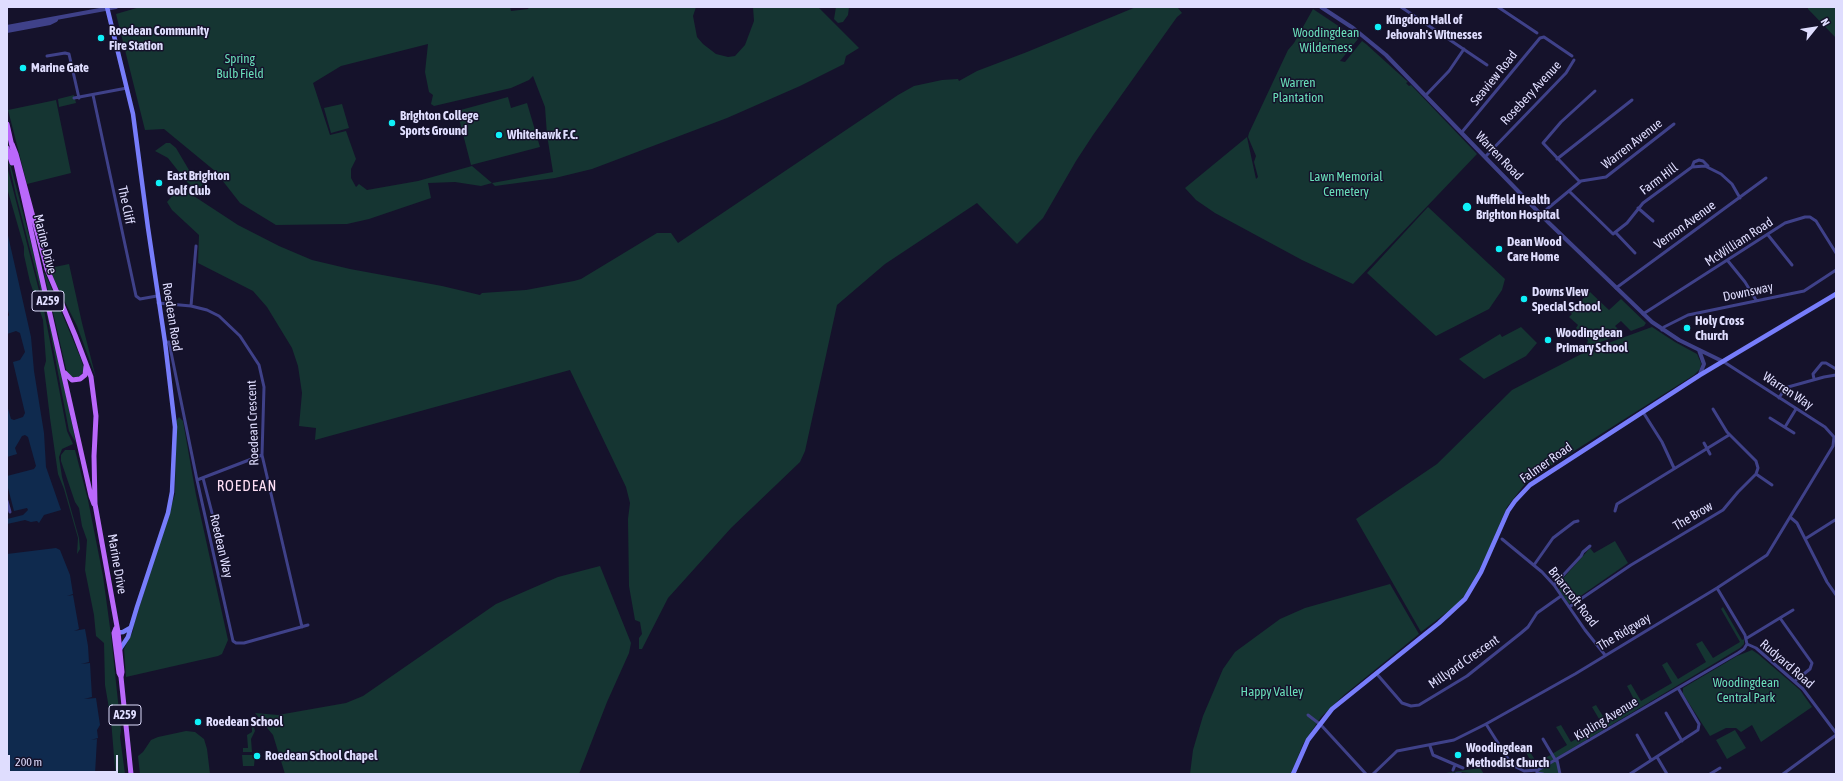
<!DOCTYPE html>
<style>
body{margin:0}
#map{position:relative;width:1843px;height:781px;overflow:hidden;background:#15122b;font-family:"Asap Condensed",sans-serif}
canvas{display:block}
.frame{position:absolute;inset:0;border:8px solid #dfddfe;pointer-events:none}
.north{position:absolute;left:1795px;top:8px;width:40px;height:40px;-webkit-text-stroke:3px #15122b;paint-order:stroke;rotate:60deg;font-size:11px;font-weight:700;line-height:16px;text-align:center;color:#dfddfe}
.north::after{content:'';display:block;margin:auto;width:14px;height:18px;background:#dfddfe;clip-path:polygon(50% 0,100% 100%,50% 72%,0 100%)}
.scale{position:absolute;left:8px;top:755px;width:110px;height:18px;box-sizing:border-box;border:2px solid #dfddfe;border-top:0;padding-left:5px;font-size:12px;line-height:14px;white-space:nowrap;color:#dfddfe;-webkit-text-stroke:3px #15122b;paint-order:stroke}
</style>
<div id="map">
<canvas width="1843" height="781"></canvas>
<div class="frame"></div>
<div class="north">N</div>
<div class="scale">200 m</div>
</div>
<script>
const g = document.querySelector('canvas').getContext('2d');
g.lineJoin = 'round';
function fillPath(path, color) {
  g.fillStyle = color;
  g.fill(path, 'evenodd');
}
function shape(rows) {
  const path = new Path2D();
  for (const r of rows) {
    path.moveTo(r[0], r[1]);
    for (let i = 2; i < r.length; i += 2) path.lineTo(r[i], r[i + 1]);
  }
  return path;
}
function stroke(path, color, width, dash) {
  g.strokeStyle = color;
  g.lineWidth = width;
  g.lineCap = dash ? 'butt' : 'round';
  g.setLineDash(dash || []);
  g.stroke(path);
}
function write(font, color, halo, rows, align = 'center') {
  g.font = font + ' "Asap Condensed",sans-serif';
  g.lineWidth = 3;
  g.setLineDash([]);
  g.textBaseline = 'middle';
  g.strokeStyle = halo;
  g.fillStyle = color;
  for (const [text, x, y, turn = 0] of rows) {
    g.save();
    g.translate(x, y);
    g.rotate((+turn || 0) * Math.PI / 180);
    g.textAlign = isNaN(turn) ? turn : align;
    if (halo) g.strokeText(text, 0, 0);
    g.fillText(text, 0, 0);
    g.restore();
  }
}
fillPath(shape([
 [140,7,510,7,511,11,528,9,529,7,696,7,693,16,697,37,703,44,716,54,728,57,735,56,745,45,754,21,753,7,818,7,859,48,846,56,844,64,800,86,727,118,592,169,555,178,495,186,492,183,481,186,455,182,428,183,431,198,369,219,347,224,276,225,240,203,215,171,164,129,145,130,116,14],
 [428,44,425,72,429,92,433,95,431,104,434,106,511,88,529,80,533,76,545,107,547,135,553,172,492,183,472,166,418,181,367,190,359,184,356,187,351,178,351,169,356,159,346,131,330,135,313,83,341,66],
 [836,7,849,7,848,15,843,22,838,23,834,19],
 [1136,7,1179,7,1178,8,1182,13,1177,17,1093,135,1076,161,1043,218,1017,244,977,203,885,264,837,305,805,451,800,462,731,528,668,598,642,649,639,649,639,638,642,634,640,622,635,620,629,586,628,519,630,503,626,487,570,370,315,440,316,428,299,426,302,393,298,366,292,348,267,307,253,291,198,263,199,235,172,210,167,202,180,187,238,225,279,246,312,260,350,269,442,286,480,295,482,293,526,290,574,281,581,279,657,233,671,233,678,243,898,95,914,86,942,80,958,79,959,81,977,71,1027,52],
 [1808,7,1836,7,1836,38,1808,9],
 [1313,9,1358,39,1340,61,1345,62,1362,41,1366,44,1408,82,1406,83,1409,86,1411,85,1477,154,1353,284,1302,260,1215,213,1196,200,1185,188,1247,137,1256,179,1258,177,1254,162,1256,156,1248,137,1249,133,1288,50,1294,43],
 [74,95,76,103,59,107,58,99],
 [508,97,511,108,527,103,540,147,471,165,457,111],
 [56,100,71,173,27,184,8,110],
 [342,104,349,128,331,133,324,108],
 [166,143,170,143,176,148,189,170,196,178,202,181,203,184,198,190,196,190,187,182,168,158,155,151],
 [10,163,48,308,76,443,69,431,47,315,16,195,9,164],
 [7,166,44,310,67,431,73,444,62,449,59,457,62,477,79,538,80,549,77,554,78,538,64,489,58,474,50,418,44,368,46,361,43,320,30,282,24,255,24,247,7,188],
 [1428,207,1505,279,1502,290,1489,309,1436,336,1367,273],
 [69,264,82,323,96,378,77,326,55,282,50,268],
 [44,273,45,273,81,359,84,369,80,377,73,378,67,373],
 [1590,292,1609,310,1621,299,1646,323,1644,326,1631,331,1621,321,1615,326,1623,334,1589,346,1587,344,1588,340,1576,328,1578,325,1569,317,1572,314,1570,312],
 [1521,327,1537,343,1526,356,1484,379,1459,359,1500,334,1502,337],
 [1652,327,1675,342,1697,354,1701,363,1700,369,1694,375,1552,465,1525,484,1507,507,1483,563,1467,592,1459,603,1421,632,1356,519,1437,464,1512,390,1589,350],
 [179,417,183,421,196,495,228,640,222,654,218,656,126,677,124,649,133,631,134,624,175,494,176,421],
 [65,450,75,450,88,500,103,576,111,635,121,730,120,737,125,774,116,774,115,768,111,720,105,685,104,643,96,636,94,615,85,570,87,540,82,526,79,508,75,502,61,461,61,455],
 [1615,541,1628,563,1569,604,1559,590,1559,583,1590,548,1594,553],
 [600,566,631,643,629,653,607,702,579,774,285,774,273,735,255,713,278,715,346,703,363,696,496,604,558,577],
 [1390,584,1419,634,1344,695,1321,717,1303,744,1291,774,1190,774,1193,750,1203,716,1223,669,1235,652,1280,619,1305,608],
 [1723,607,1742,640,1744,639,1744,644,1740,648,1541,767,1535,769,1522,745,1525,744,1537,763,1567,745,1556,727,1561,725,1571,742,1602,724,1592,707,1596,705,1606,721,1636,703,1627,686,1631,684,1641,701,1672,683,1662,665,1667,662,1678,679,1706,662,1696,644,1702,641,1713,658,1740,642,1721,609],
 [1752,650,1758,654,1800,690,1812,707,1761,742,1752,725,1741,732,1736,728,1726,728,1710,736,1683,694,1683,688,1737,656],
 [252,720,255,731,251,739,252,752,243,752,243,748,248,748,247,735,252,732],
 [1735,730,1746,748,1727,759,1716,740],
 [186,731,195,732,204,739,207,749,210,774,140,774,138,756,143,752,151,740,158,737],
 [242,755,255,755,254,766,243,766],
 [1557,760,1560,774,1543,774,1537,771],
 [1480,768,1484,774,1459,772,1439,774]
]), '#153532');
fillPath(shape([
 [7,231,31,337,34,371,44,433,46,467,61,510,44,515,39,523,37,521,31,522,25,520,7,524,7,519,23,515,28,510,27,508,14,511,7,484,7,476,34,469,36,466,28,437,25,435,22,436,15,448,17,454,7,457,7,405,11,419,14,420,23,417,25,413,13,362,20,360,25,352,20,333,16,331,7,334,7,318,9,315,7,307],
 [56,548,60,550,70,575,73,594,67,596,73,595,79,629,74,631,85,629,88,646,89,662,81,664,90,663,92,697,84,699,96,698,100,725,97,730,98,738,91,740,97,739,95,774,7,774,7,554]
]), '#0f2a4e');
stroke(shape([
 [1401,7,1487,65],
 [1498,7,1537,33],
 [47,56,65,53,69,54,79,98],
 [93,95,136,296,140,299,157,296],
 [1426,95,1449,71,1464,49],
 [74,98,127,88],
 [1462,132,1540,38,1544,37,1572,56],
 [1485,157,1566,73,1574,60],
 [1557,159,1632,100],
 [1692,167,1694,162,1699,160,1703,161,1708,166],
 [1580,182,1543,143,1561,122,1595,91],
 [1569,191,1613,234,1627,223,1643,203,1692,167,1705,166,1721,174,1732,184,1740,198],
 [1638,208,1653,221],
 [1541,214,1581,181,1606,177,1674,124],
 [1616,233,1635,253],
 [1768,235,1792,265],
 [1728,261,1745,282,1756,300],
 [1616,288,1766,178],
 [158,303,191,306,207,310,219,316,240,336,259,365,264,387,262,455,302,627],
 [191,306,196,246],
 [1643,314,1785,223,1805,217,1810,217,1816,221,1836,253],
 [1662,330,1664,327,1688,315,1804,291,1836,270],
 [165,342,169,342,171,352,197,480,233,641,236,643,244,643,308,625],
 [1814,379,1813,374,1822,363,1826,363,1836,369],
 [1779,398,1784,390,1788,387,1824,377,1836,375],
 [1643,412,1662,442,1674,468],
 [1770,418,1794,433],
 [1785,427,1796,409],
 [1704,443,1710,454],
 [1756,474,1772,485],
 [203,478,212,513],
 [197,480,262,455],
 [7,501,10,512],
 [1615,511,1617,504,1729,435],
 [1790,517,1797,523,1827,582,1836,595],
 [1502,539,1542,572,1554,585,1585,630,1605,655],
 [1805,539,1835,520],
 [1534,565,1553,538,1574,522,1578,521],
 [1554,585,1581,556,1583,552,1590,546],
 [1717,588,1745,635,1747,644],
 [1569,607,1631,565,1723,510,1738,492,1756,474,1758,468,1756,461,1727,432,1713,409],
 [1780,618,1812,663,1810,669,1795,681],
 [1747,638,1793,610],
 [1747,644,1756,648,1803,689,1836,733],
 [1376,673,1402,703,1411,706,1419,705,1467,676,1521,633,1528,627,1537,613,1561,596],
 [1666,713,1682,741],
 [1308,715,1321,725,1366,774],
 [1486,724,1512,765,1524,771,1538,770,1738,653,1744,649,1747,644],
 [1637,735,1651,760],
 [1543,739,1556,761],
 [1430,746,1433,755,1463,768],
 [1657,757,1667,774],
 [1557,760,1560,774],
 [1453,770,1455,765],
 [1537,771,1537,773,1543,774],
 [1373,774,1397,751,1454,740,1486,724,1575,674,1717,588,1767,555,1833,446,1834,437,1825,427,1724,362],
 [1456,774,1461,774],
 [1630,774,1698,730,1699,724,1678,688],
 [1710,774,1720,768],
 [1783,774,1836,735]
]), '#3f4189', 3);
stroke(shape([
 [1321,7,1353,28,1386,55,1549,223,1652,322,1679,340,1724,362],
 [7,27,116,7],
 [7,31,50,23,56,20],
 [1699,350,1704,364,1700,374]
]), '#3f4189', 4);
stroke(shape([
 [107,7,133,114,148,228,165,342,175,427,172,492,168,513,137,607,128,637,120,649],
 [115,633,123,632,130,628],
 [1293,774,1308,740,1332,709,1439,623,1465,599,1481,572,1508,511,1515,501,1530,485,1700,375,1836,294]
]), '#777dfb', 4.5);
stroke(shape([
 [7,124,91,496,94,504],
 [12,144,16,154,47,269,75,335,91,377,96,416,94,456,95,504,118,632,122,672,121,677],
 [7,148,12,163],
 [65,373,72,380,80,379,85,375,86,366],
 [116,628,114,633,119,673,121,677,131,774]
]), '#ba68fb', 5);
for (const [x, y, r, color] of [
 [1378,27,4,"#0ff0f8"],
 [101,38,4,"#0ff0f8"],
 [23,68,4,"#0ff0f8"],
 [392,123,4,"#0ff0f8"],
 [499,135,4,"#0ff0f8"],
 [159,183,4,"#0ff0f8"],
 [1467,207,5,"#0ff0f8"],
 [1499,249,4,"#0ff0f8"],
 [1524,299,4,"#0ff0f8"],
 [1687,328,4,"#0ff0f8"],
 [1548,340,4,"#0ff0f8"],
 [198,722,4,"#0ff0f8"],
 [1458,755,4,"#0ff0f8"],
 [257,756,4,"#0ff0f8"]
]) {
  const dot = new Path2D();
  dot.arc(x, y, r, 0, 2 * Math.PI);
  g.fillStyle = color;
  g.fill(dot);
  stroke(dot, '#15122b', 1.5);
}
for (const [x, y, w] of [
 [48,301,32],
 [125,715,32]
]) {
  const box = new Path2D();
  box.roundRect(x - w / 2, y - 10, w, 20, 3);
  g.fillStyle = '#15122b';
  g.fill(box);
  stroke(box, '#dfddfe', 1);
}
write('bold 12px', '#dfddfe', null, [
 ["A259",48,301],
 ["A259",125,715]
]);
write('bold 13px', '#dfddfe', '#15122b', [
 ["Kingdom Hall of",1386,20],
 ["Jehovah's Witnesses",1386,35],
 ["Roedean Community",109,31],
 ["Fire Station",109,46],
 ["Marine Gate",31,68],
 ["Brighton College",400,116],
 ["Sports Ground",400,131],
 ["Whitehawk F.C.",507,135],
 ["East Brighton",167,176],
 ["Golf Club",167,191],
 ["Nuffield Health",1476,200],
 ["Brighton Hospital",1476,215],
 ["Dean Wood",1507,242],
 ["Care Home",1507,257],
 ["Downs View",1532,292],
 ["Special School",1532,307],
 ["Holy Cross",1695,321],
 ["Church",1695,336],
 ["Woodingdean",1556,333],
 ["Primary School",1556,348],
 ["Roedean School",206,722],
 ["Woodingdean",1466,748],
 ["Methodist Church",1466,763],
 ["Roedean School Chapel",265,756]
], 'left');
write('13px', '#69deb9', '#15122b', [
 ["Woodingdean",1326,33],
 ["Wilderness",1326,48],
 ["Spring",240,59],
 ["Bulb Field",240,74],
 ["Warren",1298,83],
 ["Plantation",1298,98],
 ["Lawn Memorial",1346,177],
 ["Cemetery",1346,192],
 ["Woodingdean",1746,683],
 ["Central Park",1746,698],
 ["Happy Valley",1272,692]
]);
write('13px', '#dfddfe', '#15122b', [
 ["Seaview Road",1494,78,-51],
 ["Rosebery Avenue",1531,93,-47],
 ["Warren Avenue",1632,144,-38],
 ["Warren Road",1499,156,46],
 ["Farm Hill",1659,179,-37],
 ["The Cliff",126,205,78],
 ["Vernon Avenue",1685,225,-36],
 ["McWilliam Road",1739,242,-33],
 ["Marine Drive",45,244,76],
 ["Downsway",1748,292,-12],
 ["Roedean Road",172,317,81],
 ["Warren Way",1788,391,33],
 ["Roedean Crescent",253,423,-92],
 ["Falmer Road",1546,463,-35],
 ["The Brow",1693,516,-31],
 ["Roedean Way",221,546,77],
 ["Marine Drive",117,564,80],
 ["Briarcroft Road",1573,597,52],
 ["The Ridgway",1624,632,-31],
 ["Millyard Crescent",1464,662,-35],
 ["Rudyard Road",1787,664,41],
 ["Kipling Avenue",1606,719,-31]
]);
g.letterSpacing = '1px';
write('15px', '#fedff5', '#15122b', [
 ["ROEDEAN",247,486]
]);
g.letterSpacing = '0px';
</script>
